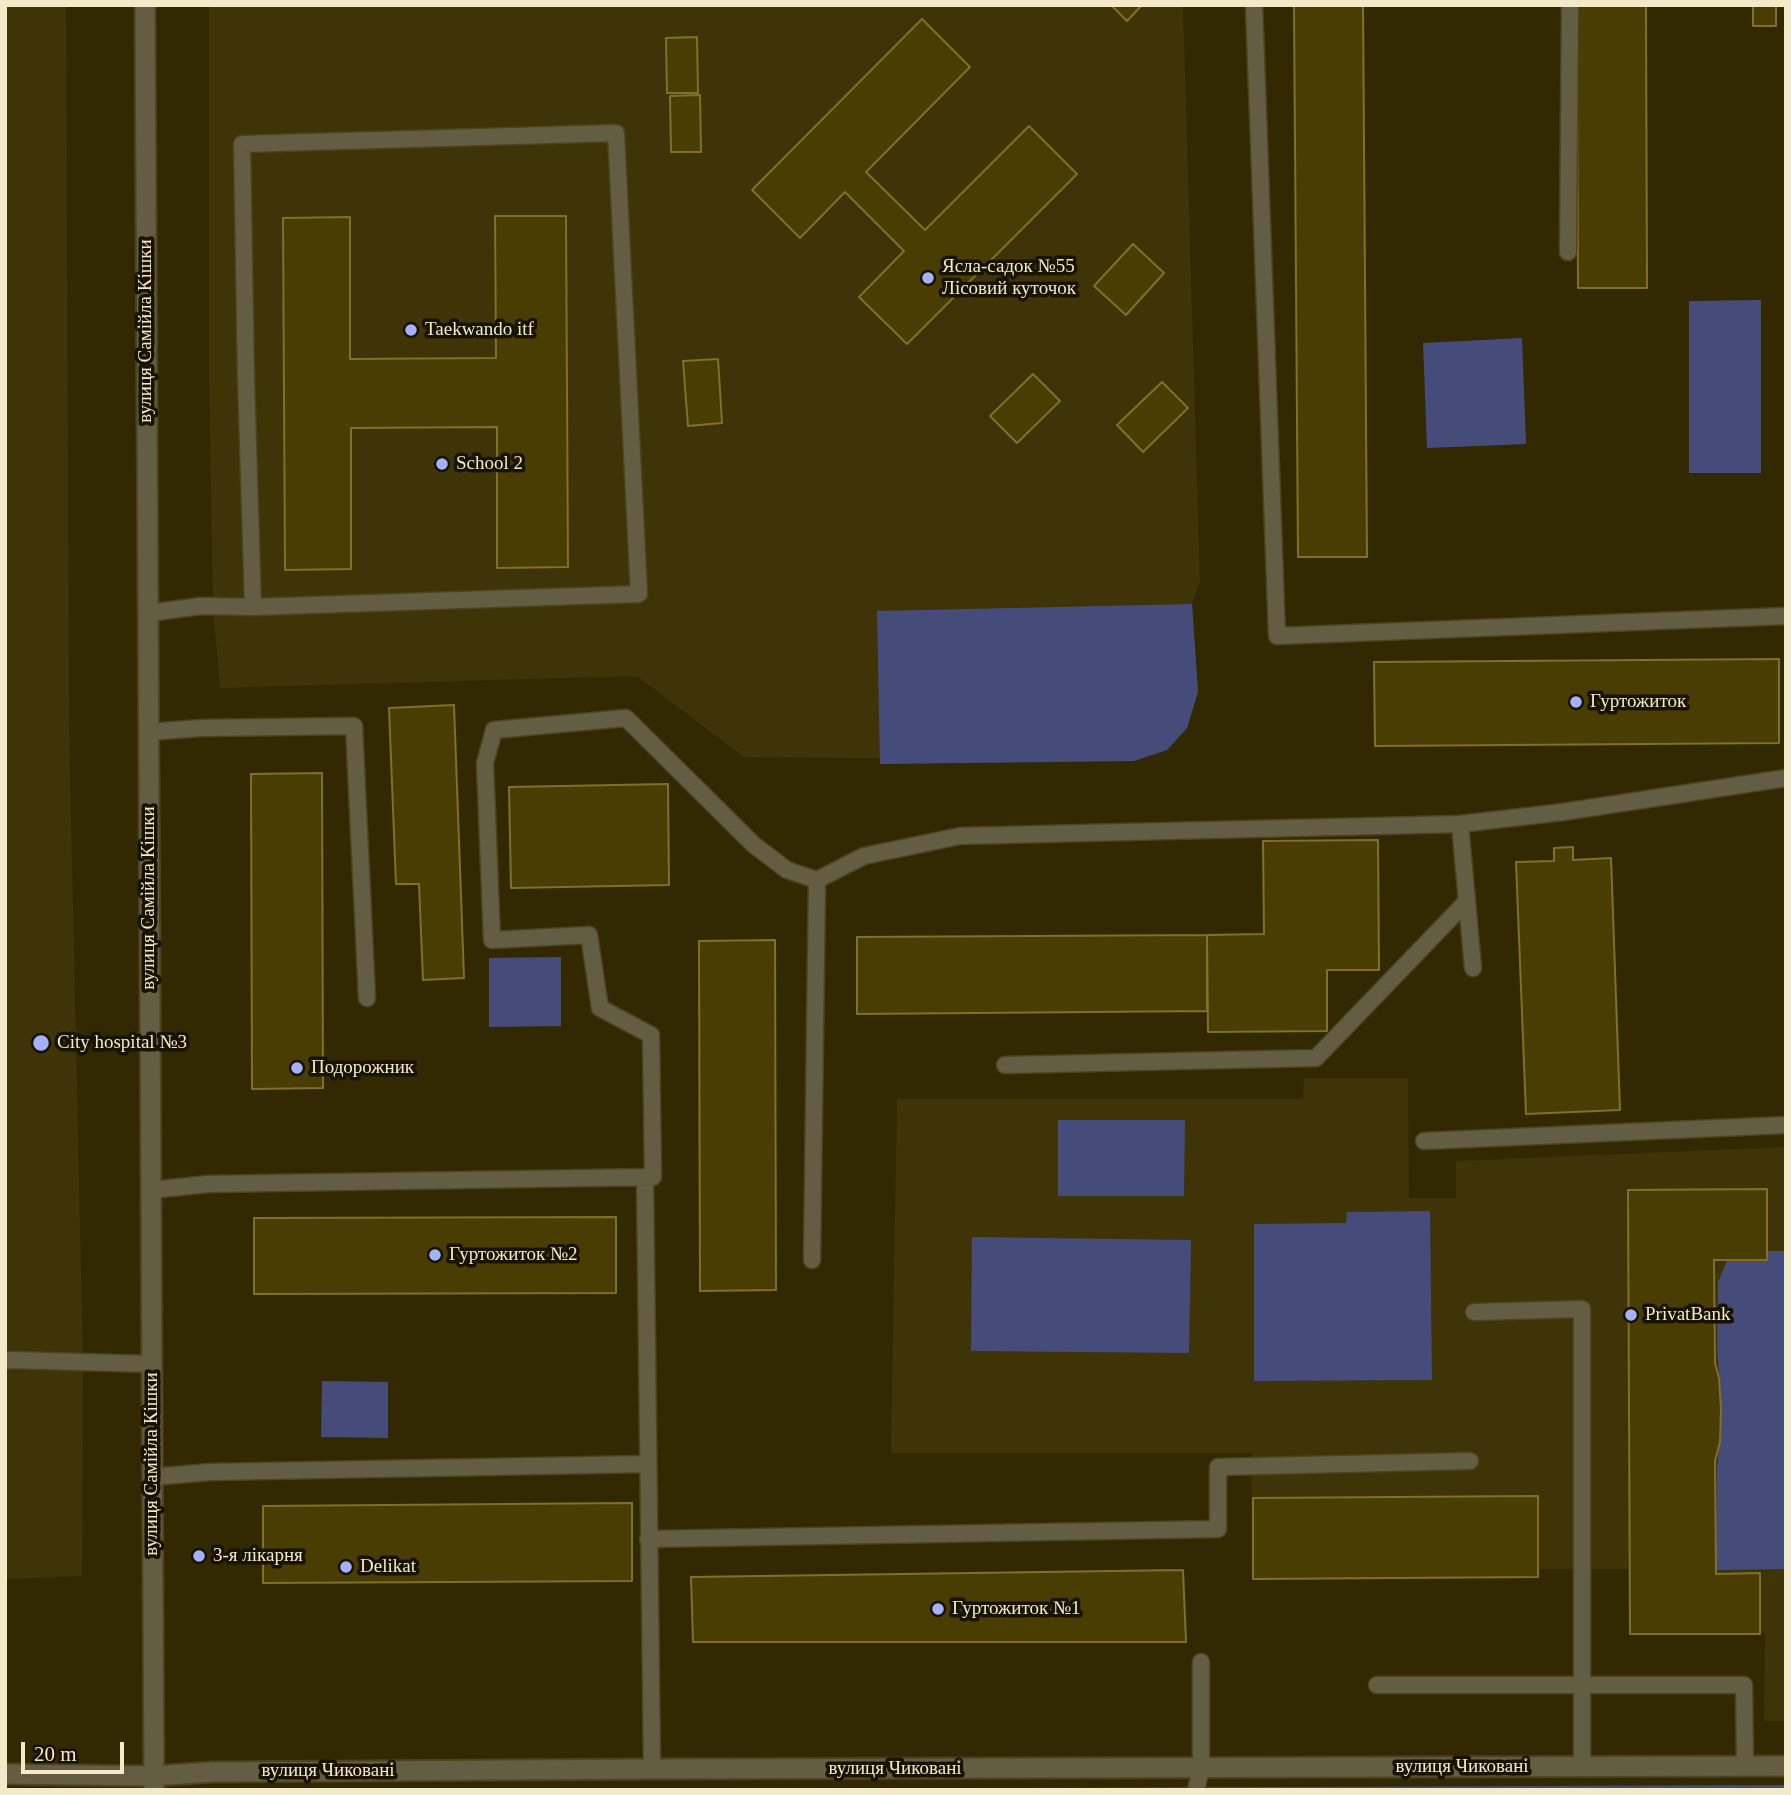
<!DOCTYPE html>
<meta charset="utf-8">
<style>
body{margin:0}
#map{position:relative;width:1791px;height:1795px;overflow:hidden;background:#322903;font-family:Georgia,serif}
canvas{display:block}
.frame{position:absolute;inset:0;border:7px solid #f2eac8;pointer-events:none}
.scale{position:absolute;left:21px;top:1742px;width:103px;height:32px;box-sizing:border-box;border:4px solid #f2eac8;border-top:0;padding-left:9px;font-size:21px;line-height:24px;white-space:nowrap;color:#f2eac8;-webkit-text-stroke:5px #181200;paint-order:stroke}
</style>
<div id="map">
<canvas width="1791" height="1795"></canvas>
<div class="frame"></div>
<div class="scale">20 m</div>
</div>
<script>
const g = document.querySelector('canvas').getContext('2d');
g.lineJoin = 'round';
function fillPath(path, color) {
  g.fillStyle = color;
  g.fill(path, 'evenodd');
}
function shape(rows) {
  const path = new Path2D();
  for (const r of rows) {
    path.moveTo(r[0], r[1]);
    for (let i = 2; i < r.length; i += 2) path.lineTo(r[i], r[i + 1]);
  }
  return path;
}
function stroke(path, color, width, dash) {
  g.strokeStyle = color;
  g.lineWidth = width;
  g.lineCap = dash ? 'butt' : 'round';
  g.setLineDash(dash || []);
  g.stroke(path);
}
function write(font, color, halo, rows, align = 'center') {
  g.font = font + ' Georgia,serif';
  g.lineWidth = 7;
  g.setLineDash([]);
  g.textBaseline = 'middle';
  g.strokeStyle = halo;
  g.fillStyle = color;
  for (const [text, x, y, turn = 0] of rows) {
    g.save();
    g.translate(x, y);
    g.rotate((+turn || 0) * Math.PI / 180);
    g.textAlign = isNaN(turn) ? turn : align;
    if (halo) g.strokeText(text, 0, 0);
    g.fillText(text, 0, 0);
    g.restore();
  }
}
fillPath(shape([
 [5,5,66,5,69,724,83,1363,82,1576,5,1579],
 [209,5,1183,5,1200,582,1192,604,1198,692,1187,728,1167,750,1134,761,744,757,637,676,220,688,213,606,209,379],
 [1304,1078,1408,1078,1409,1198,1456,1198,1456,1161,1786,1147,1786,1721,1764,1721,1765,1633,1630,1634,1629,1569,1539,1569,1538,1577,1253,1579,1251,1453,891,1453,897,1099,1303,1099]
]), '#3e3408');
fillPath(shape([
 [1761,300,1761,473,1689,473,1689,301],
 [1522,338,1526,444,1427,448,1423,343],
 [1192,604,1198,692,1187,728,1167,750,1134,761,880,764,877,611],
 [561,957,561,1026,489,1027,489,958],
 [1058,1120,1185,1120,1184,1196,1058,1196],
 [1430,1211,1432,1380,1254,1381,1254,1224,1346,1223,1347,1212],
 [972,1237,1191,1240,1189,1353,971,1351],
 [1731,1251,1786,1251,1786,1569,1716,1570,1717,1466,1720,1442,1721,1396,1717,1348,1718,1282],
 [322,1381,388,1382,388,1438,321,1437],
 [1786,1785,1786,1790,515,1790]
]), '#464c7a');
const building = shape([
 [1111,5,1142,5,1127,21,1111,5],
 [1294,5,1363,5,1367,557,1298,557,1294,5],
 [1577,5,1646,5,1647,288,1578,288,1577,5],
 [1753,5,1776,5,1776,26,1753,26,1753,5],
 [922,19,970,67,866,172,925,230,1029,126,1077,174,907,344,859,297,904,251,845,192,800,238,752,190,922,19],
 [697,37,698,93,667,93,666,38,697,37],
 [700,95,701,152,671,152,670,96,700,95],
 [495,216,566,216,568,567,497,568,497,427,351,428,351,569,285,570,283,218,350,217,350,359,496,358,495,216],
 [1133,244,1164,273,1126,315,1094,286,1133,244],
 [718,359,722,423,688,426,683,361,718,359],
 [1033,374,1060,401,1017,443,990,416,1033,374],
 [1162,382,1188,408,1143,452,1117,425,1162,382],
 [1779,659,1779,743,1375,746,1374,662,1779,659],
 [454,705,464,978,423,980,419,884,396,884,389,708,454,705],
 [322,773,323,1088,252,1089,251,774,322,773],
 [668,784,669,885,511,888,509,787,668,784],
 [1378,840,1379,970,1327,970,1327,1031,1208,1032,1207,935,1264,934,1263,841,1378,840],
 [1573,847,1573,860,1611,858,1620,1110,1526,1114,1516,862,1554,861,1554,848,1573,847],
 [1207,935,1207,1011,857,1014,857,937,1207,935],
 [775,940,776,1290,700,1291,699,941,775,940],
 [1767,1189,1767,1260,1714,1260,1715,1363,1719,1378,1721,1409,1720,1442,1715,1461,1716,1574,1760,1573,1760,1634,1630,1634,1628,1190,1767,1189],
 [616,1217,616,1293,254,1294,254,1218,616,1217],
 [1538,1496,1538,1577,1253,1579,1253,1498,1538,1496],
 [632,1503,632,1581,263,1583,263,1506,632,1503],
 [1183,1570,1186,1642,693,1642,691,1577,1183,1570]
]);
fillPath(building, '#493d04');
stroke(building, '#80702a', 2);
const service = shape([
 [1254,5,1277,636,1786,616],
 [1568,252,1570,5],
 [148,613,201,606,253,607,246,378,242,144,616,133,639,594,253,607],
 [148,732,202,728,354,726,367,998],
 [1473,968,1460,824,1563,812,1786,778],
 [1005,1065,1316,1058,1467,901],
 [1424,1141,1786,1125],
 [645,1178,652,1769],
 [151,1190,208,1184,653,1177,651,1035,600,1008,589,935,492,940,485,763,494,730,626,718,754,845,787,870,817,880,864,856,960,836,1460,824],
 [812,1260,817,880],
 [1474,1312,1582,1309,1582,1767],
 [5,1361,11,1360,152,1364],
 [152,1477,210,1472,648,1464],
 [648,1539,1218,1529,1218,1467,1470,1461],
 [1377,1685,1744,1685,1745,1766],
 [1196,1790,1201,1768,1201,1662]
]);
const minor = shape([
 [5,1774,154,1776,212,1772,652,1769,1786,1766]
]);
const tertiary = shape([
 [145,5,154,1790]
]);
stroke(service, '#4d441f', 19);
stroke(minor, '#4d441f', 23);
stroke(tertiary, '#4d441f', 23);
stroke(service, '#635d43', 16);
stroke(minor, '#635d43', 19);
stroke(tertiary, '#635d43', 19);
for (const [x, y, r, color] of [
 [928,278,7,"#a5b1fc"],
 [411,330,7,"#a5b1fc"],
 [442,464,7,"#a5b1fc"],
 [1576,702,7,"#a5b1fc"],
 [41,1043,9,"#a5b1fc"],
 [297,1068,7,"#a5b1fc"],
 [435,1255,7,"#a5b1fc"],
 [1631,1315,7,"#a5b1fc"],
 [199,1556,7,"#a5b1fc"],
 [346,1567,7,"#a5b1fc"],
 [938,1609,7,"#a5b1fc"]
]) {
  const dot = new Path2D();
  dot.arc(x, y, r, 0, 2 * Math.PI);
  g.fillStyle = color;
  g.fill(dot);
  stroke(dot, '#181200', 2.5);
}
write('19px', '#f2eac8', '#181200', [
 ["Ясла-садок №55",942,267],
 ["Лісовий куточок",942,289],
 ["Taekwando itf",425,330],
 ["School 2",456,464],
 ["Гуртожиток",1590,702],
 ["City hospital №3",57,1043],
 ["Подорожник",311,1068],
 ["Гуртожиток №2",449,1255],
 ["PrivatBank",1645,1315],
 ["3-я лікарня",213,1556],
 ["Delikat",360,1567],
 ["Гуртожиток №1",952,1609]
], 'left');
write('19px', '#f2eac8', '#181200', [
 ["вулиця Самійла Кішки",146,331,-90],
 ["вулиця Самійла Кішки",149,898,-90],
 ["вулиця Самійла Кішки",152,1464,-90],
 ["вулиця Чиковані",1462,1767],
 ["вулиця Чиковані",895,1769],
 ["вулиця Чиковані",328,1771]
]);
</script>
